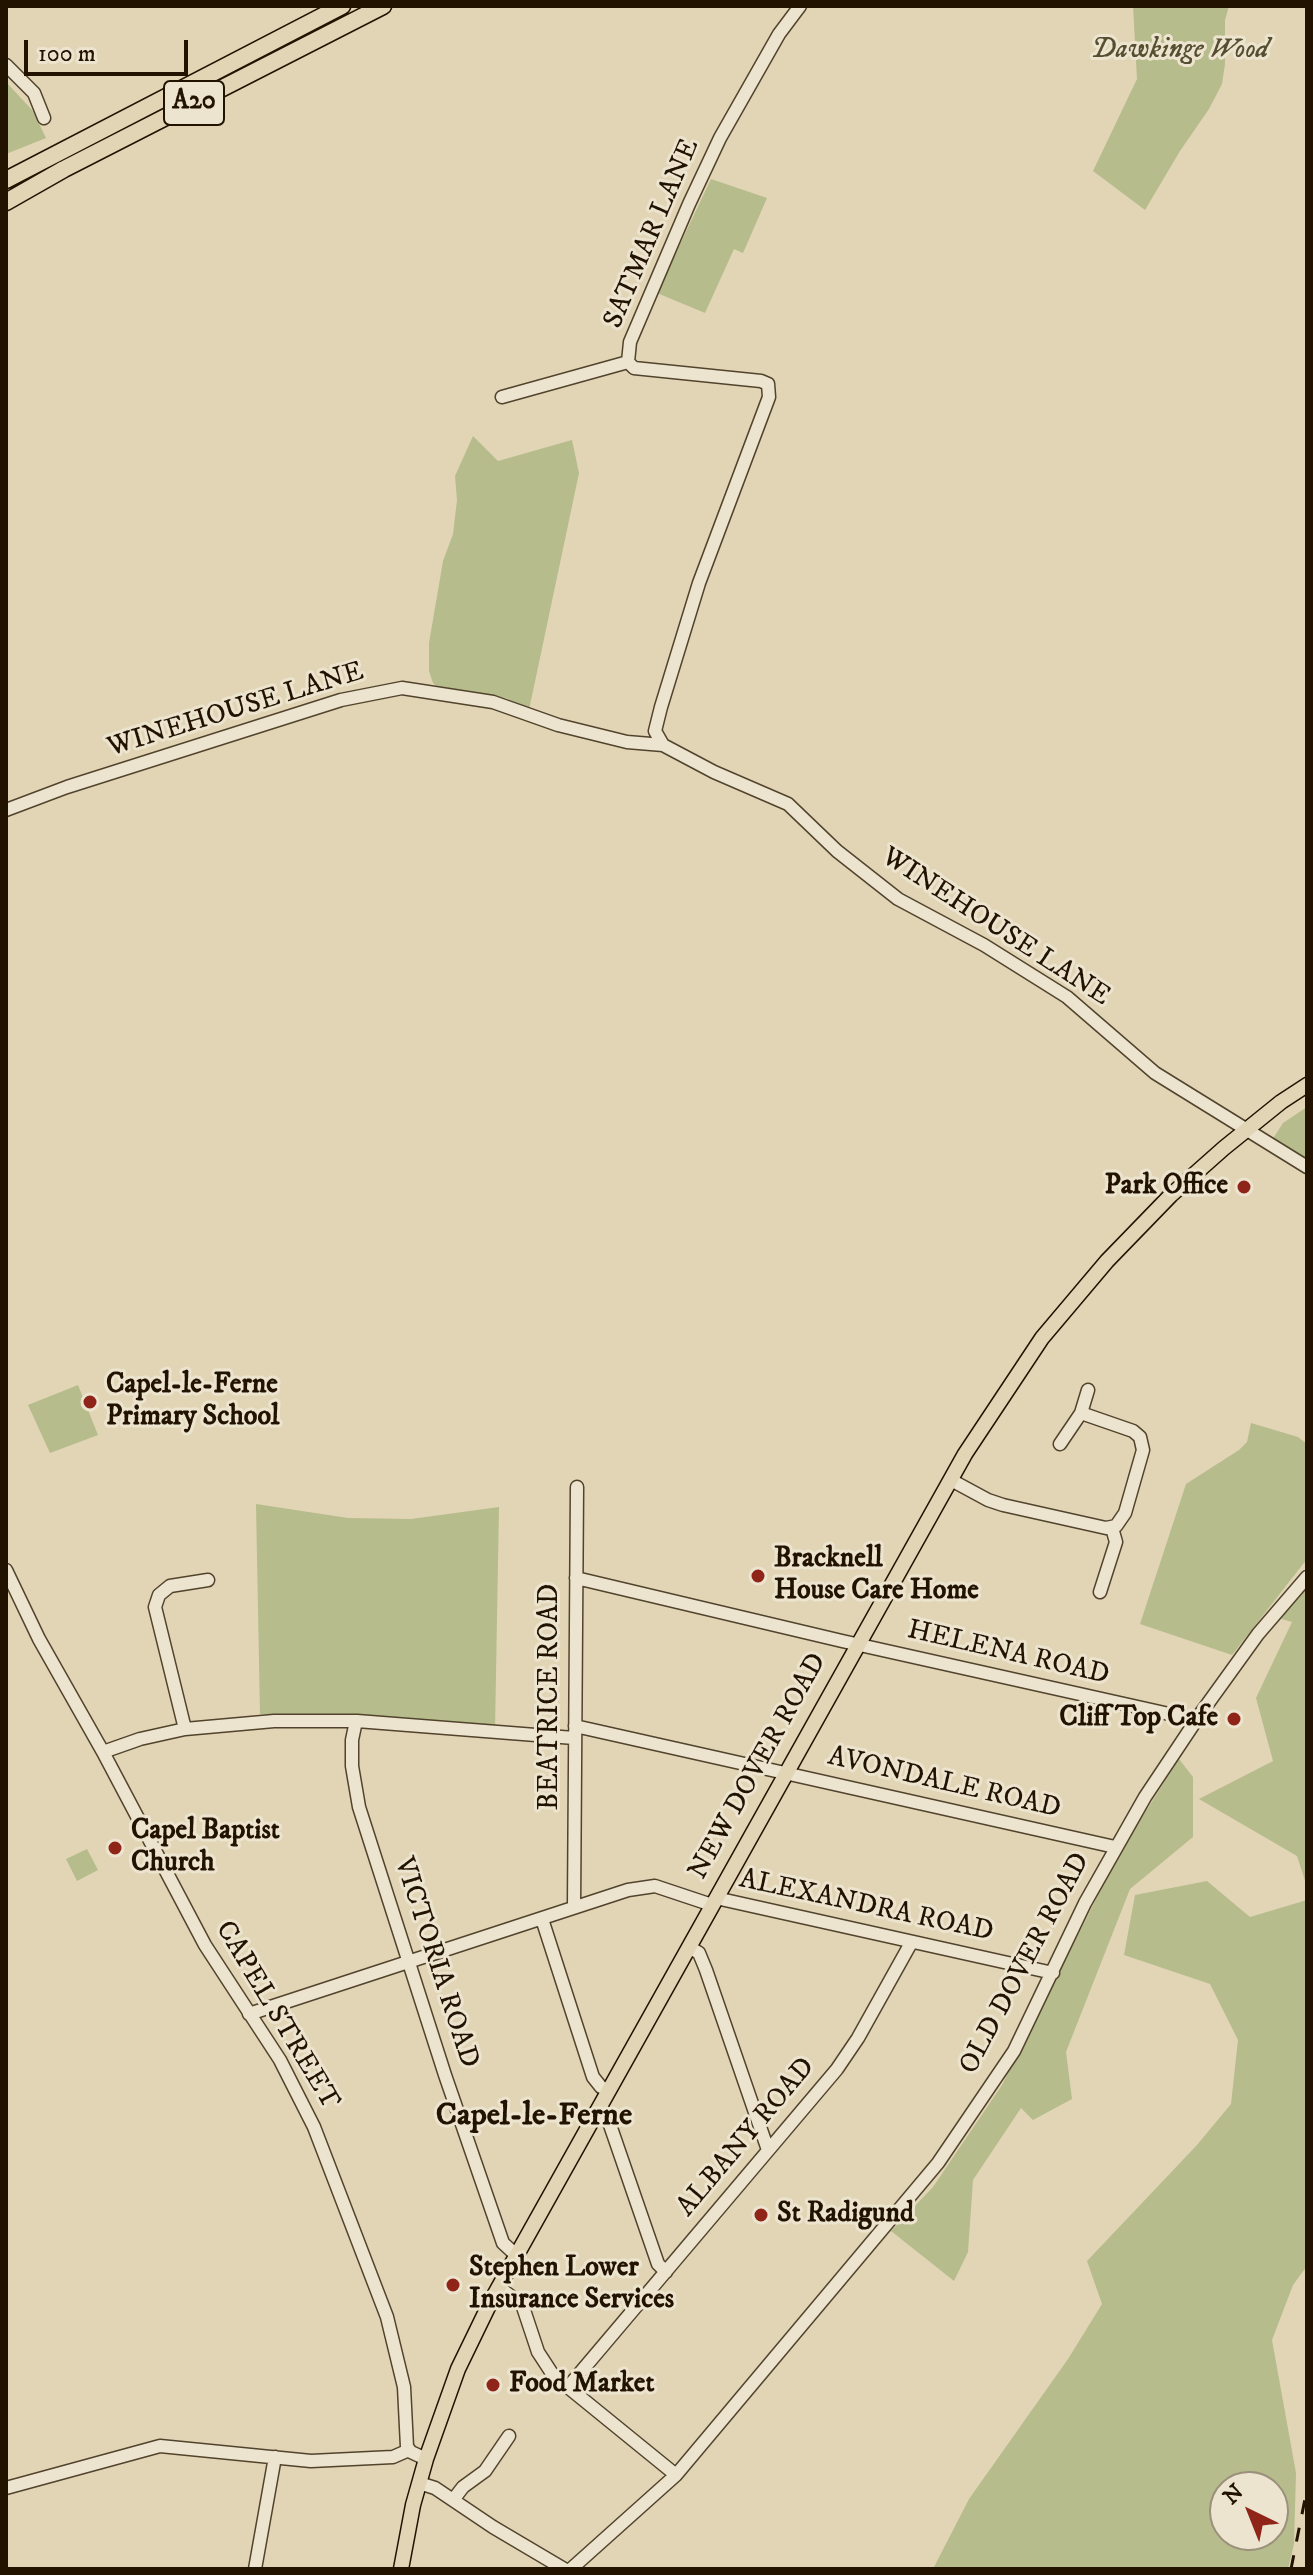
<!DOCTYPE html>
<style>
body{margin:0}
#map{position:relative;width:1313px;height:2575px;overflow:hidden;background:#e1d5b5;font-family:"IM FELL DW Pica",serif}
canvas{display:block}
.frame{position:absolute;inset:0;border:8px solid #221200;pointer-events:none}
.north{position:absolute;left:1209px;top:2471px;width:80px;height:80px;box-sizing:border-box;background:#ece4cf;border:2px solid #9b907c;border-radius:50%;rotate:317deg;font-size:22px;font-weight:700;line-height:32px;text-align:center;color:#221200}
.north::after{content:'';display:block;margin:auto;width:28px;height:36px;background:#8f2418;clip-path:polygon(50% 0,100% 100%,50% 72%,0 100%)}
.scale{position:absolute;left:24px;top:40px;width:164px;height:36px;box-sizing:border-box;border:4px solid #221200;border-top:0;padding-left:10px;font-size:24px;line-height:28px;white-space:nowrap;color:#221200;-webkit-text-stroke:6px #ece4cf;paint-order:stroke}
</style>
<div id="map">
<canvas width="1313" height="2575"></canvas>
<div class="frame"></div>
<div class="north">N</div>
<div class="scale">100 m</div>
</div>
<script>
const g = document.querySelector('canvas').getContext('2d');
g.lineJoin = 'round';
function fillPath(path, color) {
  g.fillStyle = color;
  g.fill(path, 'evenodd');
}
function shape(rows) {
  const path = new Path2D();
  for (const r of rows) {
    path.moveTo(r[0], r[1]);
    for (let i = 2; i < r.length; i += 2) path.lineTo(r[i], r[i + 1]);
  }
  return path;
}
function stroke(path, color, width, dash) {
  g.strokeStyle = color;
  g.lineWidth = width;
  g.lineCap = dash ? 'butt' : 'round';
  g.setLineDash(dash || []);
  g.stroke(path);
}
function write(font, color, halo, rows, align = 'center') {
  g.font = font + ' "IM FELL DW Pica",serif';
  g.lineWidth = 6;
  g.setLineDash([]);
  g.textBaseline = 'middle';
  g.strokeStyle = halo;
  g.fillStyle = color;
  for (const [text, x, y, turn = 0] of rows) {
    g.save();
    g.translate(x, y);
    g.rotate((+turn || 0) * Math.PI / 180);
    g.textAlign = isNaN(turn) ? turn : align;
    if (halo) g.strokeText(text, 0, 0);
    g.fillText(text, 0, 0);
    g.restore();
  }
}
fillPath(shape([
 [1133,6,1229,6,1225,20,1225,64,1222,84,1209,109,1180,151,1145,210,1093,171,1137,79],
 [6,82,33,111,46,138,6,154],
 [711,179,767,198,743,253,734,249,705,313,657,293],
 [473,436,498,461,572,440,579,473,529,710,506,698,440,690,433,683,429,671,429,643,443,561,453,534,457,500,455,476],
 [1307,1107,1307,1162,1272,1140,1283,1123],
 [78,1385,98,1435,50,1453,28,1405],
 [1251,1423,1298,1437,1307,1444,1307,1559,1232,1655,1140,1624,1186,1484,1239,1450,1247,1442],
 [256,1504,348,1518,411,1519,499,1507,495,1729,260,1714],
 [1307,1587,1307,1887,1297,1856,1199,1799,1273,1761,1256,1698,1292,1622,1278,1618],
 [1179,1759,1193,1777,1193,1837,1130,1889,1066,2052,1072,2099,1033,2120,1021,2108,973,2180,968,2252,954,2281,891,2231,933,2187,1002,2085,1121,1850],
 [87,1849,98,1870,77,1881,66,1859],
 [1207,1881,1250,1917,1307,1900,1307,2266,1293,2285,1272,2340,1296,2473,1294,2544,1288,2569,933,2569,969,2499,1068,2359,1102,2304,1087,2261,1197,2145,1231,2104,1238,2040,1210,1984,1124,1955,1135,1895],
 [1225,2487,1273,2487,1273,2535,1225,2535]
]), '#b6bc8b');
const minor = shape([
 [6,65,34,93,44,118],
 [502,397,628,362],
 [663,745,655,731,661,707,699,583,769,397,768,384,761,381,634,368,628,362,630,342,689,204,720,138,779,34,800,6],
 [6,810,67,787,341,700,402,688,493,702,558,725,627,742,663,745,714,772,788,804,837,851,898,899,984,945,1067,997,1155,1073,1307,1167],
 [1081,1413,1088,1390],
 [951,1480,988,1500,1003,1505,1106,1528,1116,1526,1125,1513,1143,1450,1140,1437,1133,1431,1081,1413,1060,1444],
 [6,1570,39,1639,103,1752,205,1945,280,2060,314,2127,387,2317,404,2387,407,2447,411,2452,426,2459],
 [576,1578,842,1641,1196,1720],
 [1100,1592,1116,1542,1112,1528],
 [356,1721,352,1740,352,1766,359,1807,445,2075,503,2243,516,2255],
 [575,1726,1115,1847],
 [185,1729,155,1607,159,1595,170,1586,208,1580],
 [103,1752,140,1739,185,1729,274,1721,357,1721,574,1738],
 [716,1898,1053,1973],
 [574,1907,577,1487],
 [542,1919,593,2077,601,2087,609,2090],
 [689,1947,699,1953,706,1970,768,2150],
 [249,2014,628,1890,655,1886,712,1905],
 [595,2114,605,2118,610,2125,658,2264,666,2272],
 [498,2287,522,2304,538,2352,553,2375,676,2475],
 [568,2387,837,2069,858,2038,911,1943],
 [419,2483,435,2488,493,2527,564,2569],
 [6,2488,160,2446,311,2461,393,2457,409,2450],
 [453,2500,463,2487,485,2471,509,2436],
 [255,2569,275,2457],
 [571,2569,676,2475,938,2163,1014,2051,1085,1903,1145,1797,1201,1713,1258,1634,1307,1577]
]);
const major = shape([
 [401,2569,413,2505,426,2459,458,2369,491,2301,965,1454,1042,1338,1107,1261,1171,1195,1224,1148,1281,1102,1307,1085]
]);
const highway = shape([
 [6,180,342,6],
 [6,202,64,169,383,6]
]);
stroke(minor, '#52432d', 15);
stroke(major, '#221200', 17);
stroke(highway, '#221200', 19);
stroke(minor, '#ece4cf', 12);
stroke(major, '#e1d5b5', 14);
stroke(highway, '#e1d5b5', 16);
stroke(shape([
 [1291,2569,1307,2489]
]), '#221200', 3, [14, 14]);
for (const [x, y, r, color] of [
 [1244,1187,8,"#8f2418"],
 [90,1402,8,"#8f2418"],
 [758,1576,8,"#8f2418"],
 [1234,1719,8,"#8f2418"],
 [115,1848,8,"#8f2418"],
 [761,2215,8,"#8f2418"],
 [453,2285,8,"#8f2418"],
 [493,2385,8,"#8f2418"]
]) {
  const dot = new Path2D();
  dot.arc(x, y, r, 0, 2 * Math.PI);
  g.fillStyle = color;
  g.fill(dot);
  stroke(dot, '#ece4cf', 3);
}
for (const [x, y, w] of [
 [194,103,60]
]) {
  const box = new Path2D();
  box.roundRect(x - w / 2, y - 22, w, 44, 6);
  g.fillStyle = '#ece4cf';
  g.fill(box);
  stroke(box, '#221200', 2);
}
write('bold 26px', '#221200', null, [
 ["A20",194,103]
]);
write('italic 28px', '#564e31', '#ece4cf', [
 ["Dawkinge Wood",1180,51]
]);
write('28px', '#221200', '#ece4cf', [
 ["SATMAR LANE",653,234,-67],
 ["WINEHOUSE LANE",236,711,-17],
 ["WINEHOUSE LANE",995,928,33],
 ["HELENA ROAD",1008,1654,13],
 ["BEATRICE ROAD",551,1697,-90],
 ["NEW DOVER ROAD",759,1767,-61],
 ["AVONDALE ROAD",944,1784,13],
 ["ALEXANDRA ROAD",866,1907,12],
 ["VICTORIA ROAD",435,1963,72],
 ["OLD DOVER ROAD",1026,1964,-62],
 ["CAPEL STREET",276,2016,59],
 ["ALBANY ROAD",747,2138,-50]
]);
write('bold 28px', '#221200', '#ece4cf', [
 ["Park Office",1228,1187,"right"],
 ["Capel-le-Ferne",106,1386],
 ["Primary School",106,1418],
 ["Bracknell",774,1560],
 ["House Care Home",774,1592],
 ["Cliff Top Cafe",1218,1719,"right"],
 ["Capel Baptist",131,1832],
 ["Church",131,1864],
 ["St Radigund",777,2215],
 ["Stephen Lower",469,2269],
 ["Insurance Services",469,2301],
 ["Food Market",509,2385]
], 'left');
write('bold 32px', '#221200', '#ece4cf', [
 ["Capel-le-Ferne",534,2117]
]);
</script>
